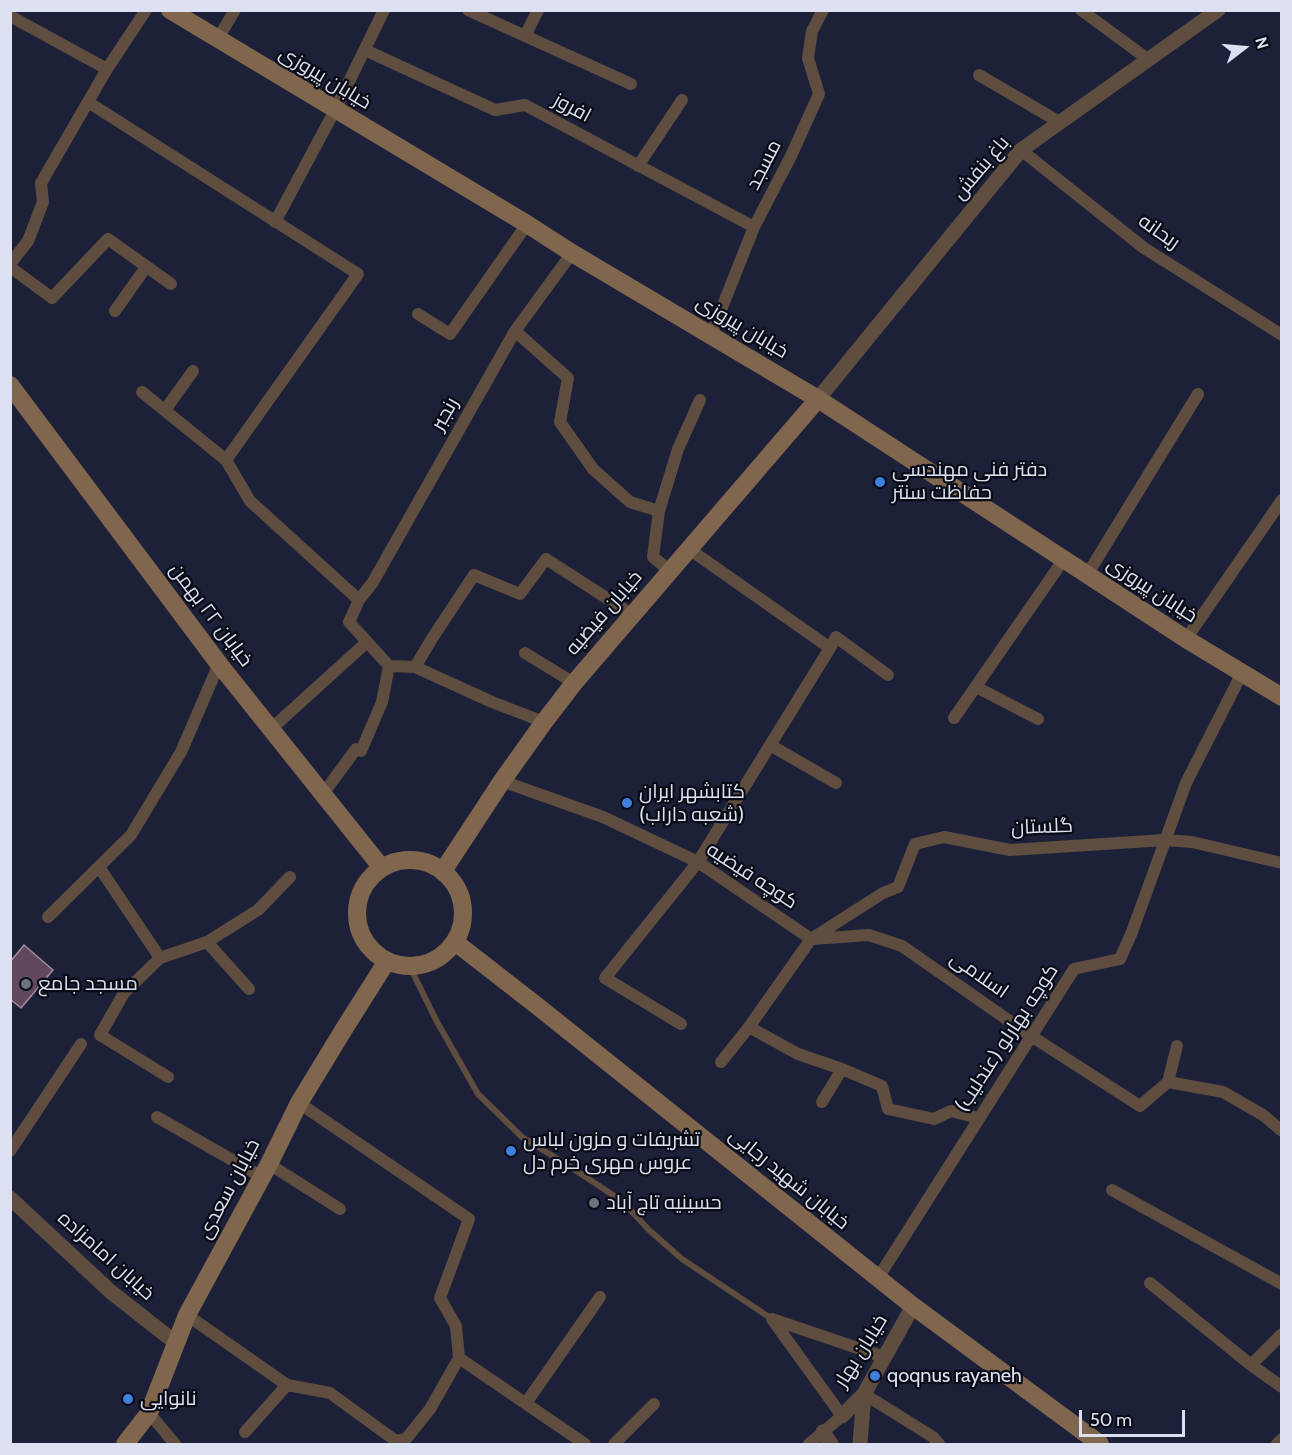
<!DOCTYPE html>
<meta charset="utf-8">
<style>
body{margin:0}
#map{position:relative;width:1292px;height:1455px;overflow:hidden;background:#1c2038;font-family:Cabin,sans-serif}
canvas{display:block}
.frame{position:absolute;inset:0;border:12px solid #dce0f1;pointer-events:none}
.north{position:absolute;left:1214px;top:18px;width:60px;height:60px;-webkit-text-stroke:4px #090b15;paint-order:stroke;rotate:74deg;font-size:16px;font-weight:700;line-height:24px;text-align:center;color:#dce0f1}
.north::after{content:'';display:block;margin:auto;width:21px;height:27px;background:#dce0f1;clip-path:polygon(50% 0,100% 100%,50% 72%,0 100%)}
.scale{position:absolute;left:1079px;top:1410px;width:106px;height:27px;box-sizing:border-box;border:3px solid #dce0f1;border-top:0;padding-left:8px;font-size:18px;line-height:21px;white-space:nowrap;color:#dce0f1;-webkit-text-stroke:4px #090b15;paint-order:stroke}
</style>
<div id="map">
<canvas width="1292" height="1455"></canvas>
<div class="frame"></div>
<div class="north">N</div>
<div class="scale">50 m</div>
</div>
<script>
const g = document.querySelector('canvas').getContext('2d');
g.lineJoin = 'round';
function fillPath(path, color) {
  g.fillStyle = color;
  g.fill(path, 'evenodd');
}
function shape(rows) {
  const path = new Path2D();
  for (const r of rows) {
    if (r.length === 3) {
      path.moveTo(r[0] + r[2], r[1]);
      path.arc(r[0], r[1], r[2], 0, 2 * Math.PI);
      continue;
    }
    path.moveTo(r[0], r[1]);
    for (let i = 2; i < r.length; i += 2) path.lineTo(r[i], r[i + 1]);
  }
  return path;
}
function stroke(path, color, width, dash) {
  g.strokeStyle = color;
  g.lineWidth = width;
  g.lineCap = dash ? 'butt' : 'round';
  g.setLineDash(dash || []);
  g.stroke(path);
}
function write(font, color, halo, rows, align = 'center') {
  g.font = font + ' Cabin,Cairo,sans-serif';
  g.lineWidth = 4.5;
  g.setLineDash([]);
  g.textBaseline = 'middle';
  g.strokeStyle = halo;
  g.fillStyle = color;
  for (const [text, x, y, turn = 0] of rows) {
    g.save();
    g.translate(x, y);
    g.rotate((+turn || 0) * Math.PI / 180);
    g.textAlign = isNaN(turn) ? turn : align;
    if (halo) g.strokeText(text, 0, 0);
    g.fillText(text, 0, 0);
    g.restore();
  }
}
const building = shape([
 [24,945,53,970,21,1008,10,999,10,962,24,945]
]);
fillPath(building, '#61485c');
stroke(building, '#a68aa1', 1.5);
stroke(shape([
 [410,967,436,1020,478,1094,522,1137,569,1166,622,1201,649,1230,682,1259,772,1319]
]), '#5f4e3f', 6);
stroke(shape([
 [468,10,631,84],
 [1081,10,1149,60],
 [10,16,107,69],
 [525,36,538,10],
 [217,40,235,10],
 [365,50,495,110,525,105,754,227],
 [979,75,1061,123],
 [88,102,358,274,226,460],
 [1021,150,1144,248,1282,335],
 [638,166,682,100],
 [275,222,335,110,384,10],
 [10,264,28,241,43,202,41,183,107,69,146,10],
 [10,267,52,298,108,239,171,284],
 [115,311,146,267],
 [418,314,450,334,527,224],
 [515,331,568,378,560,422,593,469,630,502,659,511],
 [711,335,754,227,791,156,819,94,808,58,812,31,823,10],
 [142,392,226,460,250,501,359,600],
 [165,410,193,371],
 [689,549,830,648,836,637,888,675],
 [670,571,653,557,659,511,678,449,700,400],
 [1087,575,1198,394],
 [1186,639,1282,500],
 [525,653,574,683],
 [389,666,349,622,359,600,373,582,515,331,572,253],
 [389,666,415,667,492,702,544,722],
 [415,667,433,637,474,575,520,594,546,559,633,615],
 [976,687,1038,719],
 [954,718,1064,559],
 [271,729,367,642],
 [770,745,836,783],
 [502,781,603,817,698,862,811,939],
 [323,794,356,749,361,751,382,702,389,666],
 [99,867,160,958,207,942,258,910,290,877],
 [48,917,131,835,181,752,219,664],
 [813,939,869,935,902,946,1031,1036,1140,1106,1168,1082],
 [207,942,249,989],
 [160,958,124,993,100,1035,168,1077],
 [681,1024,605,978,698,862,830,648],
 [749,1027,798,1054,842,1069,822,1102],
 [1177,1046,1168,1082,1223,1092,1263,1115,1282,1131],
 [721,1062,749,1027,811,939,883,893,898,887,915,844,944,837,1010,850,1165,840,1192,842,1282,863],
 [842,1069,882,1086,888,1109,934,1119,951,1111,978,1118],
 [299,1103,469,1219,440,1298,456,1326,459,1358],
 [157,1117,262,1177],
 [10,1151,81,1044],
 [269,1164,340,1209],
 [1112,1190,1282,1284],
 [878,1278,1074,969,1120,959,1132,932,1186,783,1242,673],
 [1150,1283,1251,1365,1282,1387],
 [187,1315,287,1385,330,1393,396,1441,406,1439,430,1409,459,1358],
 [772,1319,842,1416,809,1444],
 [772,1319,884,1357],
 [459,1358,585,1444],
 [1251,1365,1282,1334],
 [864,1394,933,1437,939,1444],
 [526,1403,600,1297],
 [149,1413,175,1444],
 [245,1432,287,1385],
 [614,1444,654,1404],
 [1277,1444,1282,1439]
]), '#5f4e3f', 12);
stroke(shape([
 [818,399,1021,150,1218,10],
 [10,1198,111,1292,176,1343],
 [842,1416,864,1394,913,1306],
 [823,1432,831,1444],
 [860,1444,864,1394]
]), '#5f4e3f', 15);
stroke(shape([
 [170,10,527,224,572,253,818,399,1186,639,1282,697],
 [10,385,219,664,382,868],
 [410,913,53],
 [443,871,502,781,544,722,574,683,818,399],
 [455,942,536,1005,913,1306,1100,1444],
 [125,1444,149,1413,187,1315,269,1164,299,1103,344,1029,387,961]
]), '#81664e', 18);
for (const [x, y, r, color] of [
 [880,482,6,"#3f7fe0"],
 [627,803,6,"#3f7fe0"],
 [26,984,6,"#6b7280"],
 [511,1151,6,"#3f7fe0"],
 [594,1203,6,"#6b7280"],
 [875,1376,6,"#3f7fe0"],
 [128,1399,6,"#3f7fe0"]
]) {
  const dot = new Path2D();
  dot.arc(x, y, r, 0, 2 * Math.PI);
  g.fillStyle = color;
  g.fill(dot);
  stroke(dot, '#090b15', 2);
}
write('20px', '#dce0f1', '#090b15', [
 ["خیابان پیروزی",325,78,31],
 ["افروز",572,108,28],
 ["مسجد",764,165,-63],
 ["باغ بنفش",981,168,-50],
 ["ریحانه",1159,232,35],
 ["خیابان پیروزی",742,327,31],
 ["رنجبر",445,414,-60],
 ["خیابان پیروزی",1152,590,33],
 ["خیابان فیضیه",604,613,-49],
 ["خیابان ۲۲ بهمن",211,615,53],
 ["گلستان",1042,827,-2],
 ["کوچه فیضیه",752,876,33],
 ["اسلامی",979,975,35],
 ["کوچه بهارلو (عندلیب)",1007,1038,-57],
 ["خیابان شهید رجایی",789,1179,39],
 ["خیابان سعدی",229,1189,-62],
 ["خیابان امامزاده",106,1256,42],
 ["خیابان بهار",861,1351,-58]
]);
write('20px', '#dce0f1', '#090b15', [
 ["دفتر فنی مهندسی",892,470],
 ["حفاظت سنتر",892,493],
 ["کتابشهر ایران",639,792],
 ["(شعبه داراب)",639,815],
 ["مسجد جامع",38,984],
 ["تشریفات و مزون لباس",523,1140],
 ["عروس مهری خرم دل",523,1163],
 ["حسینیه تاج آباد",606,1203],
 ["qoqnus rayaneh",887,1376],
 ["نانوایی",140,1399]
], 'left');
</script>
